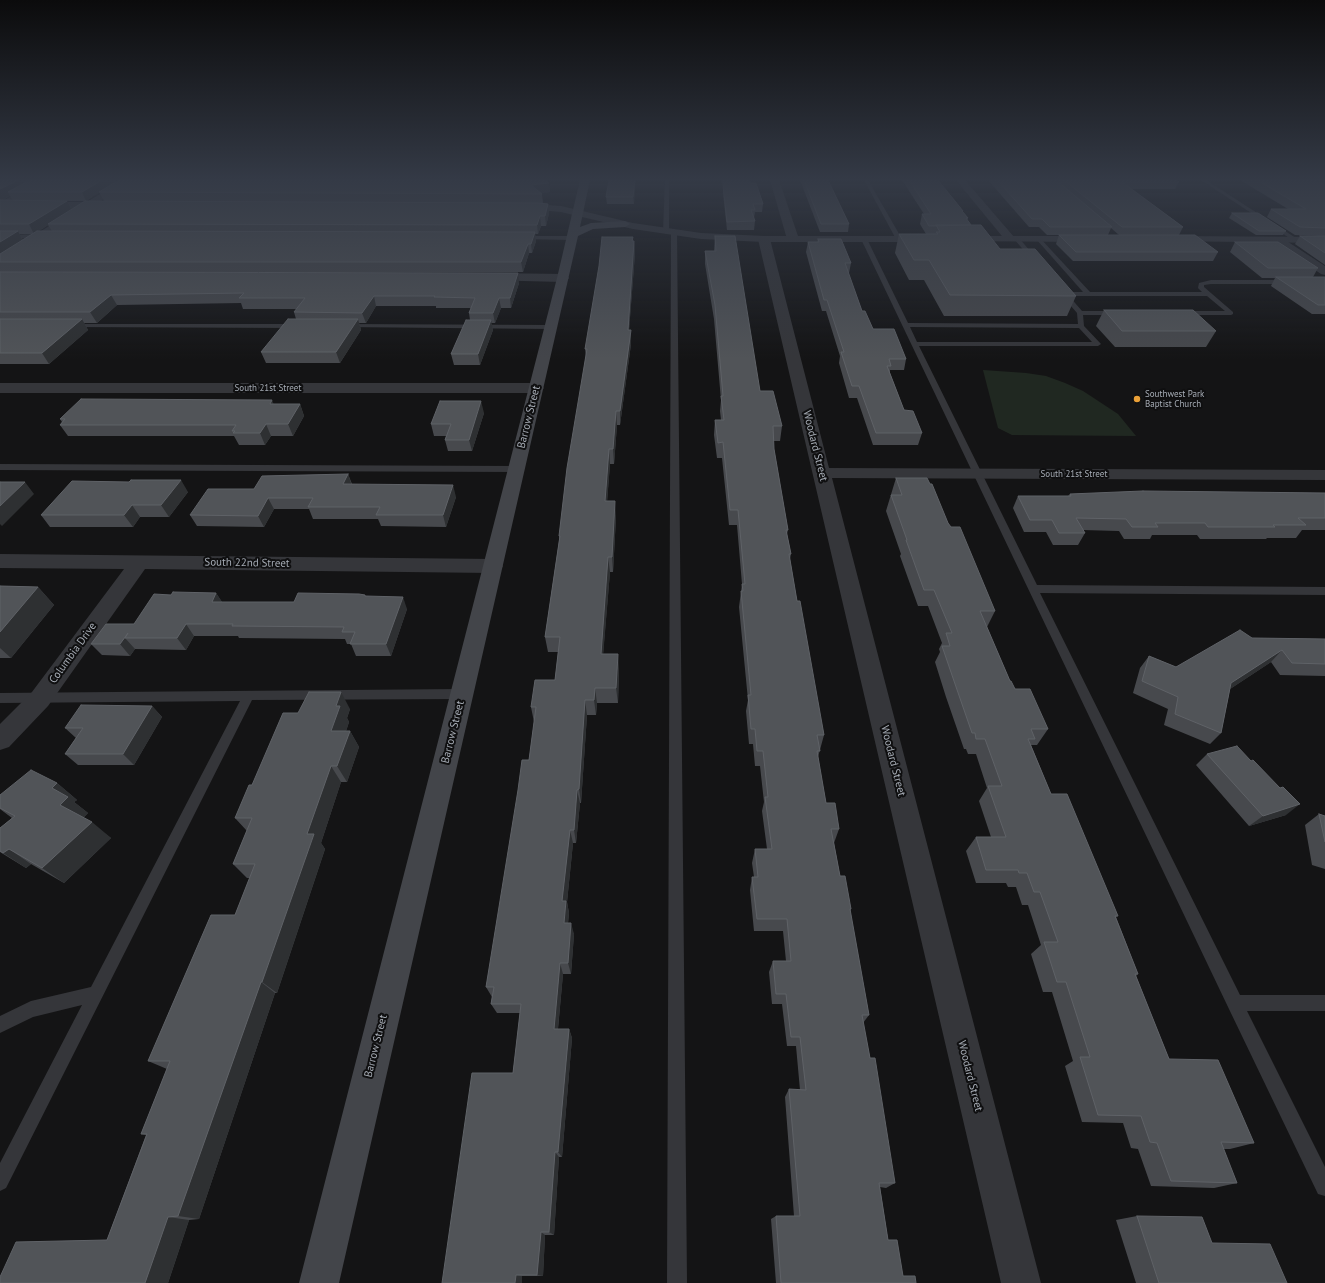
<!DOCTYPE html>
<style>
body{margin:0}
canvas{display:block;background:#141415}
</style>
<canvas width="1325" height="1283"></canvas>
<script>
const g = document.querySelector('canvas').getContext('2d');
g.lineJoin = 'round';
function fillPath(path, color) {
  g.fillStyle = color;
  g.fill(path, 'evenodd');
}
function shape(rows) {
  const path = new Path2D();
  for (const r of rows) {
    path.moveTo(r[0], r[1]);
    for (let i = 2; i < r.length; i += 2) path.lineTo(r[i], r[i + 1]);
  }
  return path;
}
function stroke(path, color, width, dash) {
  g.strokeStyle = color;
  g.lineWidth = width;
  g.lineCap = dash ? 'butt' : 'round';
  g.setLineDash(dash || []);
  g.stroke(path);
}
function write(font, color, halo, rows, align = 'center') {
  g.font = font + ' "PT Sans",sans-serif';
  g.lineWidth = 4;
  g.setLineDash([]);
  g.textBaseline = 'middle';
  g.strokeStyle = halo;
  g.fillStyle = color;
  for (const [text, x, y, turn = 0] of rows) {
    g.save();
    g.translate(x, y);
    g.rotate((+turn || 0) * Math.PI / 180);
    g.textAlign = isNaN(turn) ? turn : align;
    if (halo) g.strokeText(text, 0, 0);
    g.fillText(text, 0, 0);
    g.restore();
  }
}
fillPath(shape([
 [983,370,1026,373,1046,376,1065,383,1083,391,1118,414,1136,436,1012,435,998,428]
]), '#202821');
fillPath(shape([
 [42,180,47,180,0,206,0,202,42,180],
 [665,180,669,180,669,232,666,234,663,232,665,180],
 [864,180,868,180,902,239,901,240,896,239,864,180],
 [1201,180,1206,180,1299,240,1294,241,1201,180],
 [674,231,677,233,687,1283,667,1283,671,233,674,231],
 [0,235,43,234,46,236,43,238,0,239,0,235],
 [520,236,572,236,575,238,572,240,518,239,517,238,520,236],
 [864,237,867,239,908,323,1078,324,1077,313,1059,292,1062,290,1065,292,1083,292,1037,240,1037,238,1039,237,1090,292,1202,292,1198,288,1199,283,1211,280,1286,280,1289,282,1286,284,1211,284,1204,285,1204,287,1233,312,1233,314,1231,315,1181,315,1178,313,1181,311,1225,311,1207,296,1069,296,1082,311,1116,311,1119,313,1116,315,1083,315,1084,326,1101,344,1098,346,919,346,1037,585,1325,587,1325,595,1040,593,1240,995,1325,995,1325,1011,1247,1011,1325,1167,1325,1196,1318,1194,1229,1009,861,239,864,237],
 [910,327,1079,328,1092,342,917,342,910,327],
 [1015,238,1019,238,1036,258,1036,260,1032,260,1015,240,1015,238],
 [73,324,297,324,300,326,297,328,71,327,70,326,73,324],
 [345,324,551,325,554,327,551,329,343,327,342,326,345,324],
 [0,464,517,466,521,469,517,472,0,470,0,464],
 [462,689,466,691,468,694,466,697,462,699,252,700,6,1188,0,1191,0,1163,82,1005,33,1017,0,1033,0,1016,31,1001,91,987,240,701,0,703,0,693,462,689]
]), '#35363a');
fillPath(shape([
 [122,180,133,180,4,264,0,265,0,257,122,180],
 [770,180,779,180,799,239,797,241,793,242,787,239,770,180],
 [956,180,965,180,1014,237,1016,239,1014,241,1006,241,956,180],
 [764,236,770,239,829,468,1325,470,1325,480,832,478,1041,1283,1001,1283,758,239,764,236],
 [1278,237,1282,238,1325,266,1325,275,1321,274,1274,242,1272,240,1274,238,1278,237],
 [489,273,563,274,567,275,569,278,567,281,563,282,485,280,483,277,485,274,489,273],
 [0,383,536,383,541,385,544,388,541,391,536,393,0,393,0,383],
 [0,554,493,559,500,561,503,566,500,571,493,573,145,569,48,706,9,747,0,750,0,724,32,692,124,569,0,568,0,554]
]), '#35363a');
fillPath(shape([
 [0,202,109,202,114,205,109,208,0,208,0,202],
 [519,203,561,206,633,223,701,233,764,236,928,236,934,239,928,242,764,242,701,239,633,229,561,212,515,208,514,206,519,203],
 [962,236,1088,236,1094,239,1088,242,958,241,956,239,962,236],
 [1170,236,1325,237,1325,243,1166,241,1164,239,1166,237,1170,236]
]), '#35363a');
fillPath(shape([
 [580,180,590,180,580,227,591,223,625,221,630,224,625,227,593,229,578,236,339,1283,299,1283,557,278,580,180]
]), '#43454a');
fillPath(shape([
 [0,180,549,183,550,192,540,193,542,194,543,203,548,204,549,213,546,226,541,226,538,234,535,234,536,241,532,253,529,253,523,272,0,272],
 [99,192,104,201,72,209,67,201,86,201],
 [10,196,13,201,1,201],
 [48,225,52,231,38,231,42,229],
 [19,234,33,234,23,240],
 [609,180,635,180,634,204,607,204,606,197],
 [721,180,749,180,751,183,763,204,762,212,755,212,754,218,755,221,754,230,727,230,723,193,723,187],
 [800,180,828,180,849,224,848,232,820,232],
 [902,180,938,180,963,211,963,212,968,218,967,220,971,225,1000,249,1076,296,1067,316,944,316,924,280,909,280,895,253,899,234,926,234,920,224,922,214,924,214],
 [988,180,1176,180,1179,182,1175,189,1132,189,1183,227,1179,235,1119,235,1111,228,1108,235,1047,235,1039,227,1029,227],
 [1240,180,1325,180,1325,236,1295,235,1267,217,1271,209,1288,209],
 [1232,213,1286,231,1283,235,1256,235,1229,218],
 [1059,235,1218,252,1213,261,1073,261,1056,244],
 [715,236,760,391,782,426,780,441,773,441,774,449,788,530,787,534,791,554,790,559,797,601,824,735,818,757,826,803,839,829,834,843,840,876,851,909,850,911,869,1015,863,1023,895,1183,886,1188,880,1187,888,1240,903,1276,916,1283,776,1283,771,1219,776,1216,794,1216,785,1097,789,1089,800,1090,796,1046,787,1046,782,1004,772,1004,769,972,773,961,786,961,783,931,754,931,750,890,752,877,754,877,752,863,755,849,767,849,762,811,764,802,760,766,755,766,753,744,749,744,746,711,748,700,739,607,742,584,737,525,729,525,722,458,717,458,714,435,715,420,721,420,720,411,721,400,714,319,705,264,705,251,714,251],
 [1300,236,1325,236,1325,265,1295,244],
 [633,237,633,241,634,241,635,253,629,330,631,344,620,425,617,425,614,464,610,464,607,501,616,517,613,572,610,572,603,654,619,669,618,703,597,703,596,715,587,715,581,803,580,803,576,843,573,843,567,902,569,913,568,923,574,934,571,974,563,974,558,1029,569,1029,572,1038,562,1157,559,1157,554,1235,545,1235,543,1276,522,1276,442,1283,513,1073,520,1013,497,1013,491,1004,492,997,486,987,529,760,534,722,531,707,555,680,558,652,548,652,545,637,559,541,559,536,586,357,585,349],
 [818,239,851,263,849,273,848,273,862,311,873,329,906,359,904,370,890,370,890,373,904,410,922,433,918,445,873,445,857,398,849,398,839,363,840,356,826,311,822,311,806,252,808,242,817,242],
 [1235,242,1318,268,1313,277,1325,277,1325,314,1312,314,1271,286,1275,278,1262,278,1230,252],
 [0,272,519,283,511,308,501,308,495,323,491,323,493,330,480,365,454,365,451,354,470,320,469,313,471,308,436,308,436,306,376,306,366,323,359,323,361,330,340,363,266,363,261,352,296,319,294,312,297,309,243,309,241,303,117,305,97,323,84,323,88,330,49,364,0,364],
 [1104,310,1216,331,1206,347,1115,347,1096,326],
 [274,404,300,404,304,416,293,436,271,436,265,445,239,445,234,436,68,436,60,425,62,422,60,419],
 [484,413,472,451,448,451,445,440,446,436,434,436,431,424],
 [348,474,352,484,456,497,446,527,381,526,378,519,313,519,309,509,274,509,264,527,197,526,190,515,254,489],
 [896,478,930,484,948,523,995,611,987,627,1010,681,1015,689,1048,729,1037,745,1031,745,1051,794,1118,916,1116,917,1138,974,1136,976,1169,1059,1254,1143,1230,1149,1223,1149,1237,1183,1214,1188,1151,1186,1138,1149,1131,1148,1123,1123,1082,1122,1065,1066,1073,1061,1052,992,1043,992,1031,954,1041,945,1028,905,1022,905,1016,887,1008,887,1006,883,976,883,966,851,976,837,991,837,979,801,987,788,976,754,968,754,966,749,964,749,946,697,935,662,940,652,939,649,942,643,928,606,918,606,900,556,901,554,886,511],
 [129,482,188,492,169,517,140,517,133,527,50,527,41,515],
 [1325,493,1325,530,1302,530,1296,538,1267,538,1266,539,1200,539,1197,535,1152,535,1150,539,1124,539,1119,531,1083,530,1085,533,1078,545,1053,545,1046,532,1024,532,1013,508,1018,496,1068,496,1070,494],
 [0,586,38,587,54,605,11,658,0,658],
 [216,593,222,602,294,602,366,596,407,609,391,656,356,656,351,644,347,644,345,639,239,638,238,636,194,636,186,650,135,649,130,656,102,655,91,644,134,624,171,595],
 [1252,638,1325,639,1325,676,1280,675,1271,662,1230,689,1221,733,1210,744,1164,725,1168,709,1133,693,1140,668,1149,656,1176,667],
 [152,706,162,717,134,765,78,765,65,754,76,738,65,728],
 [350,709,347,718,349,722,346,731,350,731,359,747,347,782,341,782,321,843,325,849,277,993,275,993,199,1219,189,1220,168,1283,0,1283,107,1240,146,1135,141,1134,167,1069,148,1061,235,915,250,878,247,878,233,864,247,831,235,818,252,785,298,713],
 [1207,754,1286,815,1249,826,1196,765],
 [57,783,77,800,74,802,88,813,83,818,111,838,64,883,31,864,26,868,0,852,0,828,12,818,0,809,0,795],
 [1319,814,1325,816,1325,869,1312,865,1305,825],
 [1137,1216,1287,1283,1136,1283,1116,1220]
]), '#47494d');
fillPath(shape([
 [19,180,40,180,8,192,10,196,0,201,0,189],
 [102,180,120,180,86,201,82,192],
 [635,180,634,204,633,197],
 [549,183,550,192,532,194,531,185],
 [67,201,72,210,34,234,29,224],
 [548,204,549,213,546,226,545,216],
 [540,216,541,226,538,234,537,225],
 [18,231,23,241,0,255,0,242],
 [535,232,536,241,532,253,531,244],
 [634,241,635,253,628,344,628,330],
 [528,244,529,253,523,272,521,262],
 [518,273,519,283,511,308,510,298],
 [111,295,117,305,97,323,90,312],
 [374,296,376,306,366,323,362,313],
 [499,298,501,308,495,323,493,313],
 [82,319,88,330,49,364,42,353],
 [358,319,361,330,340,363,336,352],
 [491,320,493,330,480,365,478,354],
 [631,330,631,344,620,425,620,411],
 [272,400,277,412,270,404],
 [481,401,484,413,472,451,469,440],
 [300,404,304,416,293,436,288,424],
 [616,411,617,425,614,464,613,449],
 [266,424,271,436,265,445,260,433],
 [609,449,610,464,606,517,605,501],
 [348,474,352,486,343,484],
 [181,480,188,492,169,517,161,505],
 [25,482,34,494,2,526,0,524,0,506],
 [453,485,456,497,446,527,443,515],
 [268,498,274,509,264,527,258,516],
 [615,501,616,517,613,572,612,557],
 [132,505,140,517,133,527,124,515],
 [608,557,610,572,602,669,601,654],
 [38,587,54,605,11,658,0,648,0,632],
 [216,593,224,605,212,602],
 [403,597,407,609,391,656,386,644],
 [186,624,194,636,186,650,177,638],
 [125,638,135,649,130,656,120,644],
 [1282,650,1271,662,1221,695,1231,683],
 [618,654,619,669,618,703,616,688],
 [595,688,597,703,596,715,594,700],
 [341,692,350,709,347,718,349,722,341,747,331,731,336,706],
 [585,700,587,715,581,803,579,789],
 [152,706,162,717,134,765,123,754],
 [350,731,359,747,347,782,337,766],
 [331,766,341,782,321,843,325,849,277,993,262,982,307,834],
 [57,783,77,800,74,802,88,813,79,821,60,805,52,788],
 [577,790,580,803,576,843,574,830],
 [1300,804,1286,815,1249,826,1263,816],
 [92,822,111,838,64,883,42,868],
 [570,830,573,843,567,902,569,913,567,934,564,923,562,901],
 [9,849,31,864,26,868,3,853],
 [571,923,574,934,571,974,568,963],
 [560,963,563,974,557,1038,554,1029],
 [261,982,275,993,199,1219,178,1216],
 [569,1029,572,1038,562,1157,558,1152],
 [555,1152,559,1157,554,1235,549,1232],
 [168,1217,189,1220,168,1283,145,1283],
 [541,1232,545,1235,543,1276,537,1275],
 [516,1275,522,1276,522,1283,515,1283]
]), '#2e3032');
const building = shape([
 [0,180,19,180,0,189,0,180],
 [30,180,102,180,82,192,8,192,30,180],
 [119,180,546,180,549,183,531,185,542,194,99,192,119,180],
 [609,180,635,180,633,197,606,197,609,180],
 [723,180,749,180,751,183,756,183,763,204,753,204,755,210,751,210,755,221,727,222,723,185,725,185,723,180],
 [804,180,828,180,849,224,821,224,804,180],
 [909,180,938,180,963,211,962,211,968,218,966,218,971,225,929,226,922,214,931,214,909,180],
 [997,180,1056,180,1112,227,1050,227,1042,219,1032,219,997,180],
 [1064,180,1176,180,1179,182,1122,182,1183,227,1122,227,1064,180],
 [1257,180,1313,180,1325,185,1325,228,1300,227,1271,209,1306,209,1257,180],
 [0,200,67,201,29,224,0,224,0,200],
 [85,201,537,203,548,204,545,216,540,216,537,225,48,224,85,201],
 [1232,213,1258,213,1286,231,1259,231,1232,213],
 [936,225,981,225,1000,249,1035,249,1076,296,950,295,929,260,914,260,899,234,938,234,936,232,940,232,936,225],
 [0,231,18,231,0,242,0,231],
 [37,231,535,232,531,244,528,244,521,262,0,262,0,254,37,231],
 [1059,235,1195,235,1218,252,1076,252,1059,235],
 [715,236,735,236,760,391,773,391,782,426,773,426,774,449,788,530,786,530,791,554,789,554,797,601,800,601,824,735,817,735,820,751,817,751,826,803,835,803,839,829,831,829,840,876,845,876,851,909,850,909,869,1015,862,1015,870,1058,875,1058,895,1183,879,1183,888,1240,897,1240,903,1276,915,1276,916,1283,781,1283,776,1216,800,1216,789,1089,806,1090,800,1037,791,1037,786,994,776,994,773,961,791,961,787,919,757,919,752,877,758,877,755,849,772,849,765,797,768,797,763,751,757,751,755,729,751,729,748,695,751,695,741,591,743,591,742,584,745,584,738,510,730,510,723,442,718,443,715,420,724,420,721,396,723,396,715,305,705,251,716,251,715,236],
 [1300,236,1325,236,1325,253,1300,236],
 [602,237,633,237,632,241,634,241,628,330,631,330,620,411,616,411,613,449,609,449,605,501,615,501,612,557,608,557,601,654,618,654,616,688,595,688,594,700,585,700,579,789,577,790,574,830,570,830,562,901,566,901,564,923,571,923,568,963,560,963,554,1029,569,1029,558,1152,555,1152,549,1232,541,1232,537,1275,516,1275,515,1283,442,1283,472,1073,513,1073,521,1004,491,1004,494,987,486,987,518,790,522,760,529,760,536,707,531,707,535,680,555,680,560,637,545,637,560,536,559,536,567,468,587,349,585,349,599,266,602,237],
 [818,239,841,239,851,263,845,263,862,311,865,311,873,329,894,329,906,359,889,359,891,366,887,366,904,410,913,411,922,433,876,433,859,386,852,386,841,352,844,352,827,300,824,300,808,242,819,242,818,239],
 [1235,242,1278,242,1318,268,1268,268,1235,242],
 [0,272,518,273,510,298,499,298,493,313,469,313,475,298,434,297,435,296,374,296,362,313,294,312,305,298,239,298,244,293,111,295,90,312,0,312,0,272],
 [1276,277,1325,277,1325,305,1318,305,1276,277],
 [1104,310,1193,310,1216,331,1122,331,1104,310],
 [0,319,82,319,42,353,0,353,0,319],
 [288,319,358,319,336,352,261,352,288,319],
 [466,320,491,320,478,354,451,354,466,320],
 [81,399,272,400,270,404,300,404,288,424,266,424,260,433,233,433,235,431,232,431,236,425,60,425,65,419,60,419,81,399],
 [440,401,481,401,469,440,445,440,451,424,431,424,440,401],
 [348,474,343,484,453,485,443,515,376,515,380,507,308,507,313,498,268,498,258,516,190,515,208,489,254,489,262,476,348,474],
 [896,478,927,478,930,484,932,484,948,523,951,527,960,527,995,611,980,611,1010,681,1011,681,1015,689,1030,689,1048,729,1031,729,1035,739,1028,739,1051,794,1067,794,1118,916,1115,916,1138,974,1135,974,1169,1059,1218,1060,1254,1143,1221,1142,1237,1183,1171,1181,1157,1143,1150,1142,1141,1116,1098,1115,1080,1057,1090,1057,1066,982,1057,982,1044,942,1058,942,1040,892,1034,892,1027,873,1019,873,1018,870,986,870,976,837,1006,837,988,786,1002,786,985,739,976,739,975,733,972,733,954,681,942,646,950,646,946,633,952,633,934,590,924,590,906,540,907,540,891,495,902,495,896,478],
 [131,480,181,480,161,505,132,505,124,515,41,515,72,481,129,482,131,480],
 [0,482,25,482,0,506,0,482],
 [1143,491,1325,493,1325,518,1298,518,1306,525,1273,525,1275,527,1208,527,1205,523,1155,523,1158,527,1132,527,1126,519,1076,518,1085,533,1059,533,1052,520,1030,520,1018,496,1071,496,1070,494,1143,491],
 [0,586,38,587,0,632,0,586],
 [173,592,216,593,212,602,294,602,298,593,359,594,365,595,365,596,403,597,386,644,350,644,355,632,342,632,344,627,232,626,233,624,186,624,177,638,125,638,128,633,120,644,91,644,106,624,134,624,154,594,171,595,173,592],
 [1240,630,1252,638,1325,639,1325,664,1292,663,1282,650,1231,683,1221,733,1175,714,1178,697,1142,681,1149,656,1176,667,1240,630],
 [309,692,341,692,336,706,340,706,331,731,350,731,337,766,331,766,307,834,314,834,262,982,261,982,178,1216,168,1217,145,1283,0,1283,0,1277,16,1242,107,1240,147,1134,141,1134,170,1061,148,1061,211,915,235,915,255,864,233,864,252,818,235,818,249,785,252,785,283,713,298,713,309,692],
 [81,705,152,706,123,754,65,754,83,728,65,728,81,705],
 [1237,746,1251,761,1253,760,1280,788,1283,787,1300,804,1263,816,1207,754,1237,746],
 [31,770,57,783,52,788,68,797,60,805,92,822,42,868,9,849,3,853,0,851,0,828,15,816,0,808,0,795,31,770],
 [1319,814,1325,816,1325,842,1319,814],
 [1137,1216,1202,1217,1212,1243,1270,1244,1287,1283,1159,1283,1137,1216]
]);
fillPath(building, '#515458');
stroke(building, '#5f6267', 1);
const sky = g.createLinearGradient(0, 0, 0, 359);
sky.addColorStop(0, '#0b0b0c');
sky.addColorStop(0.5, '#343a46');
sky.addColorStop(1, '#343a4600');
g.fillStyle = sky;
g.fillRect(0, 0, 1325, 359);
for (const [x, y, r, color] of [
 [1137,399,4,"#eaa037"]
]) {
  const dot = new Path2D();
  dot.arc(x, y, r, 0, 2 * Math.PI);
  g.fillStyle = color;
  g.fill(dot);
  stroke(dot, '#0f0f10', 1.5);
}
write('9px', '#a6acb5', '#0f0f10', [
 ["South 21st Street",268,388],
 ["South 21st Street",1074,474]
]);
write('9px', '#a6acb5', '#0f0f10', [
 ["Southwest Park",1145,394],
 ["Baptist Church",1145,404]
], 'left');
write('11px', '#a6acb5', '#0f0f10', [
 ["Barrow Street",529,417,-76],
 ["Woodard Street",815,446,76],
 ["South 22nd Street",247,563,1],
 ["Columbia Drive",73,653,-54],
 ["Barrow Street",453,732,-76],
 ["Woodard Street",893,761,76],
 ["Barrow Street",376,1046,-76],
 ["Woodard Street",970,1076,76]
]);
</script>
